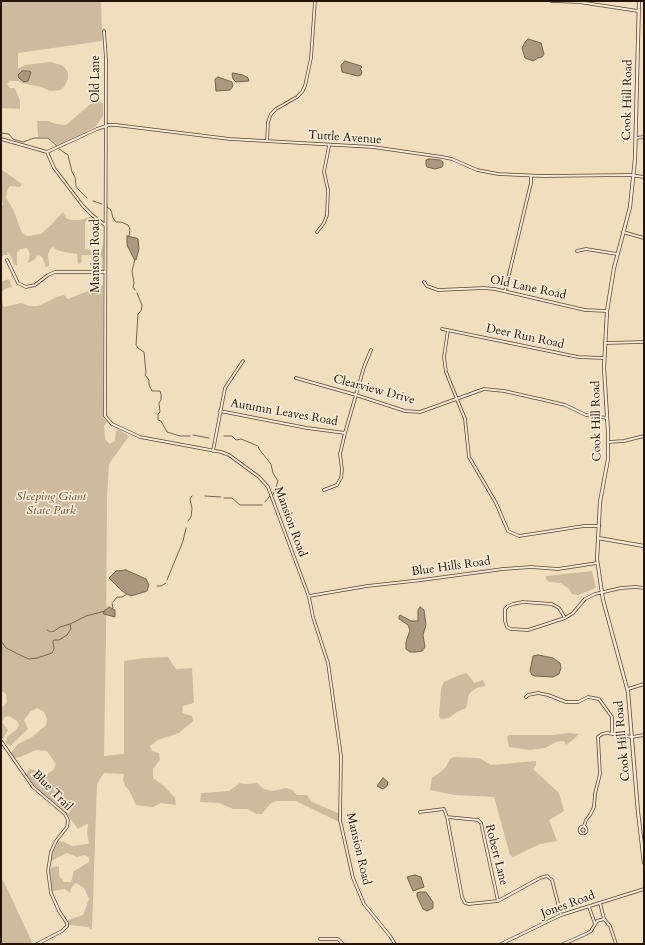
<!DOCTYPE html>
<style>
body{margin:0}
#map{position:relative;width:645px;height:945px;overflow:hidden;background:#f1debf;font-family:Cardo,serif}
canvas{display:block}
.frame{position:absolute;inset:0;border:2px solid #241204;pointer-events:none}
</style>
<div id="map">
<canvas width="645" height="945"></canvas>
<div class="frame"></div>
</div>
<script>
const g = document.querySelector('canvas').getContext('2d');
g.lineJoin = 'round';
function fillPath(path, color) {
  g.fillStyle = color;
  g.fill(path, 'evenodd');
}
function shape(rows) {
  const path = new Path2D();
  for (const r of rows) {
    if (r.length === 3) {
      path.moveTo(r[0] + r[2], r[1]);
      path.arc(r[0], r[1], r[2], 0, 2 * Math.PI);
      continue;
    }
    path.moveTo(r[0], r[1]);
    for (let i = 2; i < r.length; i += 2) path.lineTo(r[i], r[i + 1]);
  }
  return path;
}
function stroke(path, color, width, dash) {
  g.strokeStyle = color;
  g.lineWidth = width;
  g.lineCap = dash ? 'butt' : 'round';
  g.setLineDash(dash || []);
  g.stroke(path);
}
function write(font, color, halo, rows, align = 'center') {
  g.font = font + ' Cardo,serif';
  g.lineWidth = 3.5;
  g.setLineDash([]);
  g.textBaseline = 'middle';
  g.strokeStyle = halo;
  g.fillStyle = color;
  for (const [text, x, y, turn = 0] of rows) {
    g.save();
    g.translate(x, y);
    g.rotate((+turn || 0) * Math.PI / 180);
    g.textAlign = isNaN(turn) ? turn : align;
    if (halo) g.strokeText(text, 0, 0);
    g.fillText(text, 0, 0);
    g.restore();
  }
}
fillPath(shape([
 [1,1,101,1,102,41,18,53,18,69,25,65,50,62,61,65,65,68,68,73,68,79,64,87,60,90,50,91,41,87,22,83,18,81,10,81,7,84,10,88,15,88,20,101,20,109,1,108],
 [99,100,103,104,103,116,96,126,80,135,58,145,47,137,38,137,37,121,48,121,56,124,66,125,94,101],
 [1,169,22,184,20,187,10,186,7,190,6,198,13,209,22,233,27,236,41,234,52,224,63,212,66,218,71,220,80,220,90,217,91,219,85,222,85,249,94,251,101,251,104,242,103,270,102,270,102,258,98,255,82,255,81,263,78,264,77,254,64,252,57,250,53,247,51,248,48,254,49,266,46,267,42,257,38,255,34,260,28,263,30,254,27,248,21,249,17,252,17,265,14,265,12,259,9,253,7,253,8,255,4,255,1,258,1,206,3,205,1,189],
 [9,279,12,287,7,288,1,292,1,296,1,282],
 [103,285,103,418,107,422,104,426,105,439,110,444,115,441,116,431,118,429,129,436,109,464,107,498,106,637,104,756,124,754,124,661,145,658,168,657,176,669,192,668,194,703,183,706,182,713,192,716,193,721,179,733,158,740,150,746,152,751,159,753,160,760,153,769,153,778,164,786,175,798,176,805,161,803,153,807,136,805,129,790,125,786,123,780,124,774,104,773,97,784,92,930,88,927,69,925,68,920,83,915,89,899,84,888,76,883,71,888,70,893,65,889,52,891,50,872,50,869,56,866,59,867,59,876,64,882,71,882,74,871,89,862,89,858,85,855,77,857,67,853,51,861,51,860,53,851,59,841,64,842,72,846,87,844,89,843,87,833,88,825,87,824,78,829,67,814,38,790,25,774,30,769,37,771,42,775,47,774,53,770,56,764,47,751,36,750,20,757,13,758,11,753,18,744,32,737,46,725,47,719,44,712,37,708,30,712,24,720,28,729,10,746,6,743,7,737,17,729,19,725,17,721,9,716,5,717,2,722,8,730,3,739,1,738,1,709,7,702,6,694,1,690,1,300,4,307,21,303,30,306,38,306,57,297,64,295,68,299],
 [592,571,596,588,578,595,572,594,569,589,561,583,549,582,546,579,546,576],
 [466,673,470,677,474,683,483,680,486,686,476,688,469,694,466,708,457,712,449,718,441,719,439,716,441,689,444,682,457,676],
 [568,733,579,734,575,738,566,745,564,741,556,742,545,748,530,750,509,747,507,737,509,735,553,735],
 [454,757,479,758,491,765,536,761,536,765,533,769,559,793,564,811,549,820,557,841,540,844,513,857,510,855,494,797,454,795,430,790,432,777,438,774,446,767,450,759],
 [240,783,246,784,257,783,264,789,272,791,286,788,292,790,297,795,307,795,312,802,338,813,339,822,296,801,277,801,271,803,262,814,256,814,247,809,233,809,219,803,200,802,201,793,229,791],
 [3,880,32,942,29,944,1,944,1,881]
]), '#cebb9f');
const water = shape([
 [528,39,541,43,544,54,542,57,538,58,533,61,525,58,522,48,525,42,528,39],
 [345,61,361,66,362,67,360,69,362,72,361,75,358,76,342,72,341,65,345,61],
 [22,71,29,71,31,72,28,81,24,82,19,78,18,75,22,71],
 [233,73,243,75,248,78,249,81,236,82,233,79,232,74,233,73],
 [218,77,232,82,233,86,230,90,216,91,215,79,218,77],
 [429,159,440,160,443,162,443,165,442,167,435,169,427,167,426,165,426,160,429,159],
 [127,236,136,238,138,239,139,249,136,260,134,259,127,245,127,236],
 [126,570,146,579,149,585,147,591,131,596,122,591,109,578,116,571,126,570],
 [109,607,115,610,115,617,104,614,103,612,109,607],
 [420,607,424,610,426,625,423,635,425,647,422,651,416,652,410,652,406,649,406,642,410,630,408,625,399,619,399,617,400,615,411,621,418,621,418,610,420,607],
 [538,655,553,658,560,663,561,668,559,674,553,677,535,676,532,675,530,671,533,656,538,655],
 [383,778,388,782,387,786,383,789,377,786,383,778],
 [415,875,421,877,424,887,413,891,407,877,415,875],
 [420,892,426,892,433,902,433,908,427,911,423,909,417,896,417,893,420,892]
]);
fillPath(water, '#ab997f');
stroke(water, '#75634e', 1);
stroke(shape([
 [1,133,9,134,13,139,23,142,34,138,48,138,57,146],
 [58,148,68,155,72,172,75,177,76,186,78,189,87,198],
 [93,201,102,204],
 [107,204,107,207,111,210,113,218,116,222,121,222,128,225,130,229,129,237],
 [135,290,133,287,134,283,132,271,135,259],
 [137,293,142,305,141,311,138,314,136,345,138,348,144,352,146,373,145,375,149,380,149,385,152,391,160,391,161,394,161,400,159,403,160,412,158,414,158,420,161,421,167,432,180,436,190,436],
 [193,435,209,438],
 [224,436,232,436,236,440,241,439,258,446,259,449,271,464,273,473,278,481,273,495],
 [205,496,221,497],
 [224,498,232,498,240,505,262,505],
 [265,502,270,496],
 [188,521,191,517,192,508,190,499,192,496],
 [167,580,183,541,186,528],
 [157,586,161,586,166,583],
 [113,602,117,597,122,597,127,594],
 [112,603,113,608,112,609],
 [47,630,51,632,54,631,60,627,70,624,86,616,105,611],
 [1,641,6,648,22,656,29,659,37,658,52,653,54,649,53,641,54,640,59,640,67,635,71,629,70,624]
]), '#75634e', 1);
const minor = shape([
 [551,1,579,2,638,11],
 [104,31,106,59,105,416,112,424,140,437,221,452,229,455,259,477,268,487,309,597,313,617,328,663,341,756,340,820,353,878,364,904,390,936,395,944],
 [636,138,644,137],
 [1,139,47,152,97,129,109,125,116,125,230,139,373,147,442,157,452,159,477,170,498,174,543,176,630,175,644,177],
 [267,141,268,122,271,114,276,109,297,97,302,92,305,86,311,58,315,1],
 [47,152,54,168,83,206,92,215,105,225],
 [317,232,324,223,327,215,328,190,324,172,329,146],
 [623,232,644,238],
 [577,251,586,249,617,254],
 [7,260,18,283,26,287,35,285,48,275,55,272,105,272],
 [424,282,427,286,438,290,484,288,495,289,585,310,607,311],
 [505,291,531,183,531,176],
 [442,329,578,357,604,358],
 [448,330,444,357,446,372,465,419,469,457,496,503,508,531,519,536,584,526,599,526],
 [605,343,644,342],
 [296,378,356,395,405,411,420,412,484,389,504,391,544,400,565,405,586,415,607,418],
 [220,411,307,428,345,433],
 [608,442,624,441,644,436],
 [213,451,225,388,243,361],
 [324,490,337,485,341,478,342,470,340,454,345,433,364,367,371,350],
 [309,596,367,586,422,580,503,569,531,567,558,569,597,563],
 [523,602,552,604,559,608,565,618,528,630,511,629,507,627,505,621,505,609,508,606,513,604,523,602],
 [565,618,573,613,585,599,595,594,621,588,636,587,644,588],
 [628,689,644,684],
 [526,697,528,695,538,693,548,695,566,702,578,702,588,697,599,699,612,717,612,734],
 [632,737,644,735],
 [1,741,33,787,65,814,68,820,67,827,56,841,51,852,48,871,51,893,59,911,67,923,67,926,62,931,37,944],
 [420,812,444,809,447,817,462,897,465,903,469,904,498,901,540,878,547,876,552,880,561,915],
 [447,817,478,820,481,823,498,901],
 [584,826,586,820,590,815,594,807,595,794,600,774,598,737,602,734,607,733,632,737],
 [583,830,3.5],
 [600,903,604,919,610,926,616,944],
 [589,907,595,924],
 [320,939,338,939,343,944],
 [501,944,561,915,644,889],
 [563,944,586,934,591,931,597,921,604,919]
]);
const tertiary = shape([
 [639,1,635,159,630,207,614,268,607,311,604,368,608,432,608,459,600,502,597,559,603,600,628,692,638,812,644,863],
 [598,538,644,546]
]);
stroke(minor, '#574533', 3.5);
stroke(tertiary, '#574533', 4);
stroke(minor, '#f6ead5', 2);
stroke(tertiary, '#f6ead5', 2.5);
write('12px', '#241204', '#f6ead5', [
 ["Old Lane",96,79,-90],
 ["Cook Hill Road",628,100,-89],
 ["Tuttle Avenue",345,138,4],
 ["Mansion Road",96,256,-90],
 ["Old Lane Road",528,288,12],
 ["Deer Run Road",525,337,12],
 ["Clearview Drive",374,390,15],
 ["Autumn Leaves Road",284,413,10],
 ["Cook Hill Road",597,421,-91],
 ["Mansion Road",290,522,70],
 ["Blue Hills Road",451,567,-8],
 ["Cook Hill Road",623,741,-95],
 ["Blue Trail",52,791,45],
 ["Mansion Road",358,849,77],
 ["Robert Lane",496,855,76],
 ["Jones Road",568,905,-20]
]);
write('italic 12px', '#604d3a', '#f6ead5', [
 ["Sleeping Giant",51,497],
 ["State Park",51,511]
]);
</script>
